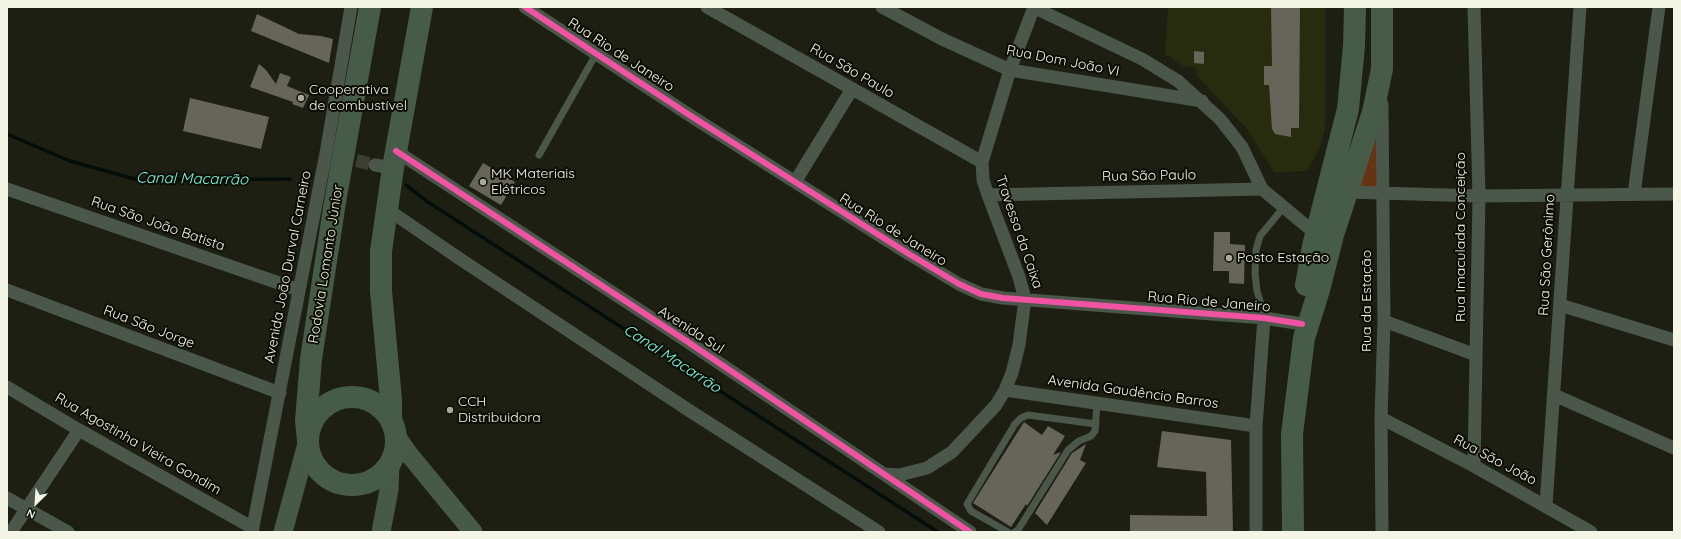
<!DOCTYPE html>
<meta charset="utf-8">
<style>
body{margin:0}
#map{position:relative;width:1681px;height:539px;overflow:hidden;background:#1d1f12;font-family:Quicksand,sans-serif}
canvas{display:block}
.frame{position:absolute;inset:0;border:8px solid #f3f6e7;pointer-events:none}
.north{position:absolute;left:16px;top:483px;width:40px;height:40px;-webkit-text-stroke:3px #0b0d04;paint-order:stroke;rotate:205deg;font-size:11px;font-weight:700;line-height:16px;text-align:center;color:#f3f6e7}
.north::after{content:'';display:block;margin:auto;width:14px;height:18px;background:#f3f6e7;clip-path:polygon(50% 0,100% 100%,50% 72%,0 100%)}
</style>
<div id="map">
<canvas width="1681" height="539"></canvas>
<div class="frame"></div>
<div class="north">N</div>
</div>
<script>
const g = document.querySelector('canvas').getContext('2d');
g.lineJoin = 'round';
function fillPath(path, color) {
  g.fillStyle = color;
  g.fill(path, 'evenodd');
}
function shape(rows) {
  const path = new Path2D();
  for (const r of rows) {
    if (r.length === 3) {
      path.moveTo(r[0] + r[2], r[1]);
      path.arc(r[0], r[1], r[2], 0, 2 * Math.PI);
      continue;
    }
    path.moveTo(r[0], r[1]);
    for (let i = 2; i < r.length; i += 2) path.lineTo(r[i], r[i + 1]);
  }
  return path;
}
function stroke(path, color, width, dash) {
  g.strokeStyle = color;
  g.lineWidth = width;
  g.lineCap = dash ? 'butt' : 'round';
  g.setLineDash(dash || []);
  g.stroke(path);
}
function write(font, color, halo, rows, align = 'center') {
  g.font = font + ' Quicksand,sans-serif';
  g.lineWidth = 4;
  g.setLineDash([]);
  g.textBaseline = 'middle';
  g.strokeStyle = halo;
  g.fillStyle = color;
  for (const [text, x, y, turn = 0] of rows) {
    g.save();
    g.translate(x, y);
    g.rotate((+turn || 0) * Math.PI / 180);
    g.textAlign = isNaN(turn) ? turn : align;
    if (halo) g.strokeText(text, 0, 0);
    g.fillText(text, 0, 0);
    g.restore();
  }
}
fillPath(shape([
 [1168,7,1326,7,1325,129,1320,148,1307,171,1274,172,1247,129,1197,76,1196,67,1183,66,1165,54]
]), '#272c0e');
fillPath(shape([
 [1376,120,1377,189,1359,187]
]), '#643413');
stroke(shape([
 [7,134,70,161,138,180,290,179],
 [406,185,428,202,938,532]
]), '#030e0b', 3.5);
fillPath(shape([
 [1271,7,1300,7,1299,128,1291,128,1291,137,1275,134,1272,129,1269,85,1264,85,1264,66,1272,66],
 [257,14,299,34,321,36,333,39,329,63,251,31],
 [1194,51,1204,52,1204,64,1194,63],
 [259,64,266,70,276,84,280,73,291,77,287,86,309,95,303,108,292,104,293,102,250,87],
 [190,98,269,117,261,149,183,131],
 [483,163,515,182,501,205,469,186],
 [1214,232,1230,232,1230,244,1245,245,1244,284,1229,283,1229,271,1213,271],
 [1024,422,1042,435,1048,426,1065,436,1053,455,1061,452,1027,506,1026,504,1011,527,973,503],
 [1162,431,1231,440,1233,532,1130,532,1130,515,1207,516,1206,472,1157,467],
 [1086,444,1080,460,1086,463,1047,525,1035,513,1072,453]
]), '#67645a');
stroke(shape([
 [338,156,375,165]
]), '#3d3f32', 13, [13, 6]);
stroke(shape([
 [539,155,596,54],
 [1272,318,1267,314,1261,304,1257,291,1255,274,1256,250,1260,236,1283,208],
 [1008,532,971,511,967,504,1015,424,1021,418,1028,415,1096,424],
 [1015,532,1018,530,1068,450,1079,441,1091,436,1095,431,1097,404]
]), '#4a574a', 7);
stroke(shape([
 [525,7,694,118,909,254,959,284,981,294,1003,298,1264,318,1302,324],
 [707,7,982,162],
 [882,7,942,39,1010,70,1202,101],
 [1033,7,1142,59,1178,81,1220,119,1242,147,1262,189,1316,234],
 [1474,7,1479,196,1474,466],
 [1382,104,1384,321,1381,418,1382,532],
 [396,151,682,338,970,532],
 [375,165,393,168],
 [795,182,852,89],
 [7,189,299,290],
 [1347,192,1479,196,1674,194],
 [1634,194,1659,7],
 [988,195,1262,189],
 [387,209,460,259,690,411,879,532],
 [7,290,280,393],
 [1560,305,1674,340],
 [1384,321,1476,355],
 [7,387,79,430,253,528],
 [1005,390,1256,426],
 [1554,395,1674,448],
 [1381,418,1474,466,1591,532],
 [884,474,899,475,927,468,952,452,996,405,1005,390,1012,373,1019,345,1025,299,1019,277,988,195,983,180,982,162,1010,70,1034,7],
 [7,498,68,532],
 [1546,505,1580,7],
 [11,532,79,430],
 [252,532,326,153,351,7],
 [1256,532,1256,426,1264,318]
]), '#4a574a', 13);
stroke(shape([
 [395,434,408,453,473,532],
 [283,532,308,440],
 [381,532,389,490,390,463]
]), '#475949', 19);
stroke(shape([
 [1306,285,1313,246,1348,109,1354,46,1355,7],
 [352,441,44],
 [391,420,391,400,381,291,381,251,393,168,422,7],
 [308,440,306,421,311,359,335,202,370,7],
 [1293,532,1292,434,1304,338,1319,290,1333,235,1373,112,1382,69,1382,7]
]), '#465b48', 22);
stroke(shape([
 [525,7,694,118,909,254,959,284,981,294,1003,298,1264,318,1302,324],
 [396,151,682,338,970,532]
]), '#f153a3', 6);
for (const [x, y, r, color] of [
 [301,98,4,"#a8ab9c"],
 [483,182,4,"#a8ab9c"],
 [1229,258,4,"#a8ab9c"],
 [450,410,4,"#a8ab9c"]
]) {
  const dot = new Path2D();
  dot.arc(x, y, r, 0, 2 * Math.PI);
  g.fillStyle = color;
  g.fill(dot);
  stroke(dot, '#0b0d04', 1.5);
}
write('14px', '#f3f6e7', '#0b0d04', [
 ["Rua Rio de Janeiro",621,55,33],
 ["Rua Dom João VI",1063,61,11],
 ["Rua São Paulo",852,71,30],
 ["Rua São Paulo",1149,176,-1],
 ["Rua São João Batista",158,224,19],
 ["Rua Rio de Janeiro",893,230,32],
 ["Travessa da Caixa",1019,232,71],
 ["Rua Imaculada Conceição",1461,237,-90],
 ["Rua São Gerônimo",1547,255,-87],
 ["Rodovia Lomanto Júnior",326,264,-81],
 ["Avenida João Durval Carneiro",288,267,-79],
 ["Rua da Estação",1367,301,-90],
 ["Rua Rio de Janeiro",1209,302,5],
 ["Rua São Jorge",149,327,21],
 ["Avenida Sul",691,330,33],
 ["Avenida Gaudêncio Barros",1133,392,8],
 ["Rua Agostinha Vieira Gondim",138,444,30],
 ["Rua São João",1495,460,28]
]);
write('14px', '#f3f6e7', '#0b0d04', [
 ["Cooperativa",309,90],
 ["de combustível",309,106],
 ["MK Materiais",491,174],
 ["Elétricos",491,190],
 ["Posto Estação",1237,258],
 ["CCH",458,402],
 ["Distribuidora",458,418]
], 'left');
write('italic 15px', '#7bfce8', '#0b0d04', [
 ["Canal Macarrão",192,179,1],
 ["Canal Macarrão",672,359,33]
]);
</script>
